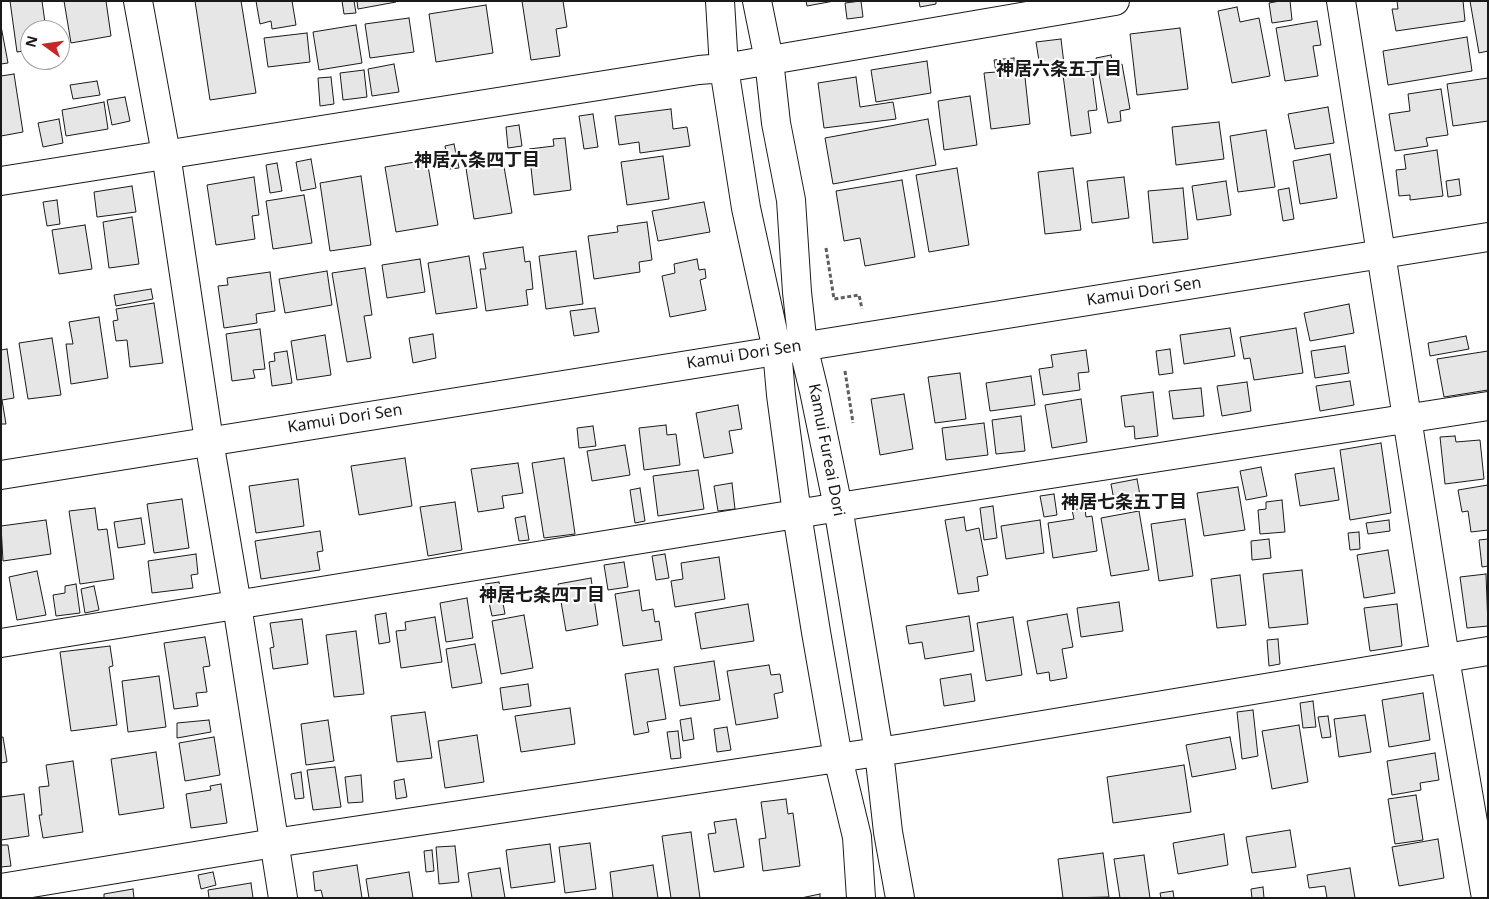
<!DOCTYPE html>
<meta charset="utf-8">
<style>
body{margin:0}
#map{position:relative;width:1489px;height:899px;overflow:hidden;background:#fff;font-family:"Noto Sans",sans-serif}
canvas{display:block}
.frame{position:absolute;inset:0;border:2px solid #1a1a1a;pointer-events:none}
.north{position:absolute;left:20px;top:20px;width:50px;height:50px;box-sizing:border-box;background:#fff;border:1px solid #a3a3a3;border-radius:50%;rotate:284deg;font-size:14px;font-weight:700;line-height:20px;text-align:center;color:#1a1a1a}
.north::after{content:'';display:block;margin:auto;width:18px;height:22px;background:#c62828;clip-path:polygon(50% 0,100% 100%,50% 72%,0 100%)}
</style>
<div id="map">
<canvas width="1489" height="899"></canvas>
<div class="frame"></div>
<div class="north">N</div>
</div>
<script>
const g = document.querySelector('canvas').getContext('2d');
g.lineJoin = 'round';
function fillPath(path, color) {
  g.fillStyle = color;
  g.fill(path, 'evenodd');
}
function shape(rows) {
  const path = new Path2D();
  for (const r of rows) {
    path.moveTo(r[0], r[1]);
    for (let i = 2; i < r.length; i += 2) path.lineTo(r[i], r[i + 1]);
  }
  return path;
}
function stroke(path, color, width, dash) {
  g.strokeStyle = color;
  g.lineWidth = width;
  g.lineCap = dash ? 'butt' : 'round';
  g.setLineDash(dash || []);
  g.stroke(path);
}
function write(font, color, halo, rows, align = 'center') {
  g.font = font + ' "Noto Sans","Noto Sans JP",sans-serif';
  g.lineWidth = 4;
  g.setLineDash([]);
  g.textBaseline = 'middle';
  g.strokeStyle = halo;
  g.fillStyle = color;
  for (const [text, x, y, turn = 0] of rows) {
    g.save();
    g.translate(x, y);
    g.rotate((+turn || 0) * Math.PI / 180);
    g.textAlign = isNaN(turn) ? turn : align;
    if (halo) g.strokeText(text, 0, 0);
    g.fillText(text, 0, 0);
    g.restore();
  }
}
const building = shape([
 [10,1,42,1,46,30,30,30,30,50,17,52,10,1],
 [64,1,106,1,111,36,71,43,64,1],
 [195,1,241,1,256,93,210,100,195,1],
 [256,1,292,1,296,25,272,29,271,21,260,24,256,1],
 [342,1,354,1,356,13,344,14,342,1],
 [357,1,396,1,396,2,358,9,357,1],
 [522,1,563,1,567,27,556,29,560,56,531,60,522,1],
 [806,1,834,1,807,6,806,1],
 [861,1,863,17,847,19,845,3,861,1],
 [919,1,936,1,936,4,920,7,919,1],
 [1280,1,1290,1,1292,20,1272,23,1269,3,1280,1],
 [1397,1,1463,1,1465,21,1396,31,1392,9,1398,9,1397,1],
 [1470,1,1488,1,1488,51,1479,53,1470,1],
 [486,5,493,53,436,62,429,14,486,5],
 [1237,7,1240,22,1259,18,1270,76,1232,83,1218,11,1237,7],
 [409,18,414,52,370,58,365,24,409,18],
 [1317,21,1321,45,1313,46,1318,76,1285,81,1276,28,1317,21],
 [356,25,362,63,319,70,313,32,356,25],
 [1,26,8,63,1,64,1,26],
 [1180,28,1188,89,1137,95,1130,34,1180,28],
 [307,33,310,62,268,67,264,38,307,33],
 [1467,37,1472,71,1388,85,1383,51,1467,37],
 [1061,39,1064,64,1040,67,1036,42,1061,39],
 [1111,55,1113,66,1122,64,1130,109,1120,111,1121,121,1108,123,1096,58,1111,55],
 [1014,58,1015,70,1024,68,1030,124,991,129,984,73,996,72,994,60,1014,58],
 [927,61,931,93,876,102,871,70,927,61],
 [394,64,399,92,372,96,368,69,394,64],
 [364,70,367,97,343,100,340,73,364,70],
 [1092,71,1097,110,1088,111,1091,133,1071,136,1063,75,1092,71],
 [14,74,23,132,1,136,1,76,14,74],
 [331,77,334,104,320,106,318,78,331,77],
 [856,77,860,107,893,102,896,119,824,128,818,83,856,77],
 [1488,78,1488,121,1453,126,1447,84,1488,78],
 [97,81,100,95,73,99,70,85,97,81],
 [1441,89,1448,135,1426,138,1428,146,1395,151,1389,114,1410,111,1408,94,1441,89],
 [970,96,977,145,944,150,938,101,970,96],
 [125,97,130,121,112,125,107,100,125,97],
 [104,102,108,129,66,136,62,110,104,102],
 [1328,107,1334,143,1295,149,1288,114,1328,107],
 [671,109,673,129,687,127,690,146,640,153,639,142,619,145,615,116,671,109],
 [593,114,598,147,584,149,579,116,593,114],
 [59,119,63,143,43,147,38,123,59,119],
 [928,119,936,165,833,184,825,138,928,119],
 [1219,122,1224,159,1176,165,1172,127,1219,122],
 [519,125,522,146,508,148,506,127,519,125],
 [1266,130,1275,187,1238,192,1230,136,1266,130],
 [565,138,571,190,534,195,529,149,554,146,553,139,565,138],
 [454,144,459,168,449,169,445,146,454,144],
 [1437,150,1443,196,1410,200,1410,195,1399,196,1396,170,1406,169,1404,155,1437,150],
 [1330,154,1337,198,1300,204,1293,161,1330,154],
 [502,155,512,213,474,219,465,162,502,155],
 [663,156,669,199,627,205,621,162,663,156],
 [311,159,316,188,301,191,296,162,311,159],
 [427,160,438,225,396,232,385,167,427,160],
 [277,163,282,191,270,193,266,165,277,163],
 [957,168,969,245,929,252,916,175,957,168],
 [1073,168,1081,230,1045,234,1038,172,1073,168],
 [361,176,371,245,330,251,320,183,361,176],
 [254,177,259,215,252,216,255,239,216,245,207,185,254,177],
 [1124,177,1129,218,1092,223,1087,181,1124,177],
 [1459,179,1461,195,1448,197,1446,181,1459,179],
 [902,180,915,257,865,266,860,238,844,241,836,191,902,180],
 [1226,181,1231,215,1197,220,1192,186,1226,181],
 [132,186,136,212,97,217,94,192,132,186],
 [1183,188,1188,239,1153,243,1148,191,1183,188],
 [1289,188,1294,219,1283,221,1278,190,1289,188],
 [304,195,312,243,273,249,266,201,304,195],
 [57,200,60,224,47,226,43,202,57,200],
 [704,202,710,232,658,241,652,211,704,202],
 [132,217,139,264,109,268,103,222,132,217],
 [647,222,652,260,639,262,640,272,594,279,588,236,618,232,617,226,647,222],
 [85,225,92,269,59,274,52,230,85,225],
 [523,247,525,262,530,261,533,289,526,290,528,305,486,311,480,269,486,269,483,253,523,247],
 [576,251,583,304,546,309,539,256,576,251],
 [469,256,477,308,436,314,428,263,469,256],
 [420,259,425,292,387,298,382,265,420,259],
 [697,259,699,270,705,269,706,278,700,280,706,310,670,317,662,276,675,273,674,264,697,259],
 [365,268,372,315,364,316,371,358,347,362,332,273,365,268],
 [327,271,332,305,285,313,279,279,327,271],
 [270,272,275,311,256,314,257,323,224,328,218,286,228,285,227,278,270,272],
 [151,289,153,299,116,306,114,295,151,289],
 [154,303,163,363,130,367,127,340,116,341,113,321,118,320,116,309,154,303],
 [1349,304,1354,333,1310,341,1304,313,1349,304],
 [595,308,599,332,574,336,570,311,595,308],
 [99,317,108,378,71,384,66,344,73,344,69,322,99,317],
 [1230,328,1235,356,1184,364,1180,335,1230,328],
 [1296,328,1303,373,1254,380,1250,358,1244,359,1240,337,1296,328],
 [260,329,265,369,253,370,255,378,232,381,226,334,260,329],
 [433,334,436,358,413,363,409,338,433,334],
 [325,335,331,375,297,380,291,341,325,335],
 [1466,336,1469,349,1430,356,1428,343,1466,336],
 [52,338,61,395,28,399,19,343,52,338],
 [1345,346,1349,373,1315,378,1311,351,1345,346],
 [7,349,14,398,2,400,6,424,1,424,1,350,7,349],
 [1170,349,1173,373,1159,375,1156,351,1170,349],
 [1086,350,1089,372,1078,373,1080,390,1043,395,1039,369,1053,367,1051,355,1086,350],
 [287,351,292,383,272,386,269,362,275,361,274,353,287,351],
 [1488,351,1488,390,1444,397,1437,359,1488,351],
 [960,373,966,419,935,423,928,377,960,373],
 [1031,376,1035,405,990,411,986,383,1031,376],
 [1350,381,1354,405,1320,411,1316,386,1350,381],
 [1247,382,1251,411,1222,416,1217,386,1247,382],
 [1201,388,1204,416,1173,419,1169,391,1201,388],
 [1153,392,1158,436,1135,439,1134,426,1125,427,1121,396,1153,392],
 [904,394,913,449,880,455,871,399,904,394],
 [1081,399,1087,442,1052,448,1045,405,1081,399],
 [738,405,742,429,729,431,733,453,704,458,696,413,738,405],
 [1021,416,1025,451,996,454,992,420,1021,416],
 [984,423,988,455,946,460,942,428,984,423],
 [666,425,667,435,676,434,680,465,644,470,639,428,666,425],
 [593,426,596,446,579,448,577,428,593,426],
 [1455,436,1456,442,1480,440,1484,479,1445,484,1440,437,1455,436],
 [1381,443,1391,513,1350,520,1340,450,1381,443],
 [625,445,630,475,592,481,587,451,625,445],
 [405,458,412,506,359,515,351,466,405,458],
 [564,458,575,534,544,538,532,463,564,458],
 [518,463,523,493,502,496,504,508,478,512,471,469,518,463],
 [1261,467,1267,496,1246,500,1240,471,1261,467],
 [1334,468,1339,500,1300,506,1295,474,1334,468],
 [698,470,704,509,658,516,653,476,698,470],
 [298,479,304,526,256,533,249,486,298,479],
 [1137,479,1142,506,1116,511,1111,484,1137,479],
 [732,483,735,509,718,511,714,486,732,483],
 [1488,485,1488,530,1471,532,1468,511,1462,512,1458,490,1488,485],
 [1238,487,1245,530,1204,536,1197,493,1238,487],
 [640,488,645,521,635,523,630,490,640,488],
 [1054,494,1057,515,1044,517,1040,496,1054,494],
 [182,499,189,548,154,553,147,504,182,499],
 [1282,500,1285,532,1260,534,1258,510,1266,509,1266,502,1282,500],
 [455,502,462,550,428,556,420,507,455,502],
 [993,506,997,538,984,540,980,508,993,506],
 [95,508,98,530,107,529,114,579,80,584,69,511,95,508],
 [1085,508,1086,517,1092,516,1097,551,1053,558,1048,523,1074,519,1072,510,1085,508],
 [1139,511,1149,570,1111,576,1101,518,1139,511],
 [525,516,529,540,519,541,515,518,525,516],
 [964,517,966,531,979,528,988,575,977,577,979,591,958,594,945,520,964,517],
 [141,518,145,544,118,548,114,522,141,518],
 [1185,519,1193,576,1159,581,1151,524,1185,519],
 [46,520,51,554,3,561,1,526,46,520],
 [1040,520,1044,553,1006,559,1001,526,1040,520],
 [1389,520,1390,531,1368,534,1366,523,1389,520],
 [320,531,323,551,317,552,320,570,261,579,255,541,320,531],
 [1359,532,1360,549,1350,550,1348,533,1359,532],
 [1269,539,1271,558,1252,560,1251,541,1269,539],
 [1488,539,1488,566,1482,567,1479,540,1488,539],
 [1388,550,1395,593,1364,598,1357,555,1388,550],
 [196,554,198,574,191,575,193,588,152,593,148,561,196,554],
 [665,554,669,578,656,580,652,556,665,554],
 [719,557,725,599,675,607,671,581,683,579,681,563,719,557],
 [624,562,628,587,608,590,604,565,624,562],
 [1302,570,1308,624,1269,628,1263,574,1302,570],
 [37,571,46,615,17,620,9,577,37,571],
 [1486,574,1488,626,1467,628,1460,577,1486,574],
 [1240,575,1246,625,1217,628,1211,579,1240,575],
 [591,578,598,625,566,631,558,584,591,578],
 [499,582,505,614,492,616,485,584,499,582],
 [76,584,80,613,56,616,53,595,65,593,65,586,76,584],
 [94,586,99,610,85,613,81,589,94,586],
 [639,590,642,611,653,609,655,622,659,621,662,640,623,646,615,594,639,590],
 [467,598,473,638,446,642,440,603,467,598],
 [1119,602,1123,631,1081,637,1077,608,1119,602],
 [748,604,754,641,701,649,695,613,748,604],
 [1397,604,1402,646,1370,651,1364,608,1397,604],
 [386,613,390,642,379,644,375,615,386,613],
 [1067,614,1073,647,1062,649,1067,678,1050,681,1049,672,1037,674,1027,621,1067,614],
 [524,615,533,668,501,674,492,621,524,615],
 [969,616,974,651,925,659,922,642,909,644,906,626,969,616],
 [435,617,442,662,401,668,396,631,406,630,405,622,435,617],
 [1013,617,1022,675,986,681,977,623,1013,617],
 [302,619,308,664,273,669,270,648,274,647,270,623,302,619],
 [356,631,364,694,334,697,326,635,356,631],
 [205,637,210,666,203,667,207,692,196,693,198,706,174,709,164,643,205,637],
 [1278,639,1280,664,1269,666,1267,640,1278,639],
 [475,644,482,683,452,688,446,649,475,644],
 [110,646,113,666,109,667,117,725,71,731,60,652,110,646],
 [714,661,720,700,680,706,674,667,714,661],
 [769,665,771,675,780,674,783,692,774,694,778,718,736,725,727,671,769,665],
 [658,669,666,719,647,722,649,732,634,735,625,674,658,669],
 [971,674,975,701,944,706,940,679,971,674],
 [159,676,166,727,128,732,122,681,159,676],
 [528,684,531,706,503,710,500,688,528,684],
 [1423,693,1430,740,1389,747,1382,700,1423,693],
 [1313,701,1316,727,1303,728,1300,703,1313,701],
 [570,708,575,744,521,752,515,716,570,708],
 [1253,710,1258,756,1242,759,1237,712,1253,710],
 [425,712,432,758,397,762,391,716,425,712],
 [1365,715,1371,752,1339,757,1334,719,1365,715],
 [1328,716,1331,737,1322,738,1318,717,1328,716],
 [691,718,694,739,683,741,680,720,691,718],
 [209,720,211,732,177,738,177,723,209,720],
 [328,720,334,761,306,765,301,724,328,720],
 [1299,725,1308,782,1272,789,1262,731,1299,725],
 [727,727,731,750,717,752,714,729,727,727],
 [678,731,681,758,671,759,667,732,678,731],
 [477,735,484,782,445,788,438,741,477,735],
 [1,737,3,737,7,762,1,763,1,737],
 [214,737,220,775,185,781,179,743,214,737],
 [1230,737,1236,769,1192,777,1186,745,1230,737],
 [156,752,164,808,119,815,111,759,156,752],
 [1435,753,1439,780,1420,783,1421,790,1392,795,1387,761,1435,753],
 [73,761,83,832,43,838,39,815,42,815,39,787,49,786,46,765,73,761],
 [1184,765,1191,812,1113,823,1107,777,1184,765],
 [335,767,341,807,313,810,307,770,335,767],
 [301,772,304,798,295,799,291,774,301,772],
 [361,775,363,802,348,803,345,777,361,775],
 [404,779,407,797,396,799,394,781,404,779],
 [221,784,227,823,191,828,186,794,211,790,210,786,221,784],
 [24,794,29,836,1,840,1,797,24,794],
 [1416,795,1423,840,1395,844,1388,799,1416,795],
 [786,799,788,814,793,813,800,866,763,871,759,839,766,838,761,802,786,799],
 [736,819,744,867,714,872,708,834,716,833,714,822,736,819],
 [1290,830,1296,867,1252,873,1246,837,1290,830],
 [691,832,700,898,671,898,662,836,691,832],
 [1224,834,1228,865,1178,874,1173,843,1224,834],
 [1438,839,1444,878,1399,886,1392,847,1438,839],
 [590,843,596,889,565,893,559,847,590,843],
 [550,844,555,882,511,888,506,850,550,844],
 [1,845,8,845,11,866,1,867,1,845],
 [455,846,459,882,439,884,436,847,455,846],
 [432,850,434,871,426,872,424,851,432,850],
 [1103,853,1109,897,1063,898,1058,859,1103,853],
 [1144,855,1150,898,1120,898,1114,859,1144,855],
 [357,865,362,898,323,898,321,890,315,891,313,872,357,865],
 [653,865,658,898,613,898,610,872,653,865],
 [500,868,505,898,472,898,468,873,500,868],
 [1350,868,1355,898,1327,898,1325,886,1309,888,1307,875,1350,868],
 [213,872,216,885,201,889,198,875,213,872],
 [409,872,413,898,369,898,366,879,409,872],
 [251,883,253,898,209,898,208,890,251,883],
 [1263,887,1264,898,1252,898,1251,889,1263,887],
 [133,889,134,898,104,898,104,894,133,889],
 [1173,891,1174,898,1161,898,1160,893,1173,891],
 [820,894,820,898,801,898,820,894]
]);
fillPath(building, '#e6e6e6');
stroke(building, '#1a1a1a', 1);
const street = shape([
 [138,1,166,154,209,441,237,605,283,898],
 [720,1,724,68,746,208,777,350,781,395,797,514,816,632,838,758,857,837,861,898],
 [757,1,769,60,776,123,791,200,797,292,803,346,814,391,838,507,879,752,888,832,900,898],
 [1341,1,1445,658,1486,898],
 [1,181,699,70,724,68,1115,1],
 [1,643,864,503,1488,406],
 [1,888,274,843,904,748,1488,651]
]);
const secondary = shape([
 [1,475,1488,237]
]);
stroke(street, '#1a1a1a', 30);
stroke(secondary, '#1a1a1a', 30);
stroke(shape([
 [826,248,834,299,859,295,862,309],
 [845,371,853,423]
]), '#5f5f5f', 3, [4, 2.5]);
stroke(street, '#fff', 28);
stroke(secondary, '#fff', 28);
write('16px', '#1a1a1a', '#fff', [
 ["Kamui Dori Sen",1144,292,-9],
 ["Kamui Dori Sen",744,355,-9],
 ["Kamui Dori Sen",345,419,-9],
 ["Kamui Fureai Dori",826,450,79]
]);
write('bold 18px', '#1a1a1a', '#fff', [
 ["神居六条五丁目",1059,70],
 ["神居六条四丁目",477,161],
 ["神居七条五丁目",1124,503],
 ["神居七条四丁目",542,596]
]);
</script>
